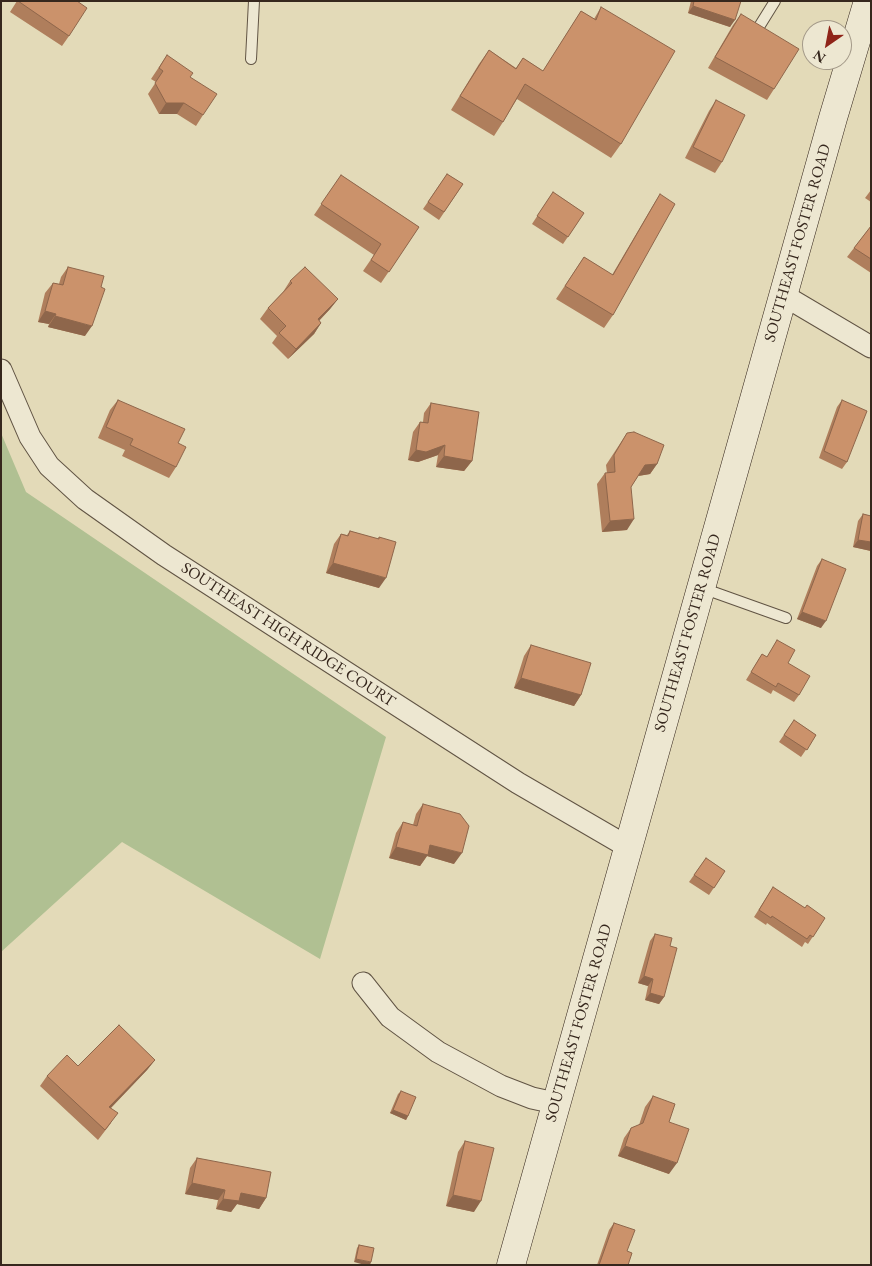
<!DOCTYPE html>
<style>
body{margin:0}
#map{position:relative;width:872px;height:1266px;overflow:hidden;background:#e3dab8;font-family:"EB Garamond",serif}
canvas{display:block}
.frame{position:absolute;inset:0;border:2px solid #36271d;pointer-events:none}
.north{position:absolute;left:802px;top:20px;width:50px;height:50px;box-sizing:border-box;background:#ede7d1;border:1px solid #a49a89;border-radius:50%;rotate:213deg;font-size:14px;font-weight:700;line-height:20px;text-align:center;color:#36271d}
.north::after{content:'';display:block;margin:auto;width:18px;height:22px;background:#8f2418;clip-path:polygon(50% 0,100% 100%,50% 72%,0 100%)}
</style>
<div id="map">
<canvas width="872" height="1266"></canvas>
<div class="frame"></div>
<div class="north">N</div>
</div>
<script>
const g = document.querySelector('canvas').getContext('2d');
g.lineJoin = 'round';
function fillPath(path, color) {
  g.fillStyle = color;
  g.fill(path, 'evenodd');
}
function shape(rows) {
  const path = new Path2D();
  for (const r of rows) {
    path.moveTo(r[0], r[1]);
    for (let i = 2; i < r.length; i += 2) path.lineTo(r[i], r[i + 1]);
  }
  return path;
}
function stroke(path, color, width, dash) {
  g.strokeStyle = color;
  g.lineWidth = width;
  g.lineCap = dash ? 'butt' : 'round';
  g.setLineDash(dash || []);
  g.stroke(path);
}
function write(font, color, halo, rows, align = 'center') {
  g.font = font + ' "EB Garamond",serif';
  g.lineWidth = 4;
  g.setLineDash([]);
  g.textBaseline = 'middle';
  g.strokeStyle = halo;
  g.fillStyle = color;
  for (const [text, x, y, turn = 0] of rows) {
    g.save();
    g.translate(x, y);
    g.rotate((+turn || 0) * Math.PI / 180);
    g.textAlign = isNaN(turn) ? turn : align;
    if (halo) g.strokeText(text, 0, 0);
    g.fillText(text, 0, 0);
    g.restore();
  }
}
fillPath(shape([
 [1,433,26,492,386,737,320,959,122,842,1,952]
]), '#b0c092');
const lane = shape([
 [757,30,775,1],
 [251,59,254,1],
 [702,588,786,618]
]);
const street = shape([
 [783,295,871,347],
 [1,370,30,437,49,466,85,499,164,555,518,783,628,847],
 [363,983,390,1017,438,1052,501,1086,532,1098,555,1103]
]);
const secondary = shape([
 [511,1265,833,118,868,1]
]);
stroke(lane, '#615444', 12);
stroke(street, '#615444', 23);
stroke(secondary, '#36271d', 29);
stroke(lane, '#ede7d1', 10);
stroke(street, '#ede7d1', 21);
stroke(secondary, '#ede7d1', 28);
fillPath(shape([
 [17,1,77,1,69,36,62,46,10,12],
 [691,1,741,1,730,27,688,13],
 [601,7,621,144,611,158,517,99,503,122,494,136,451,110,479,64,489,50,516,68,523,58,543,71,581,11,594,19],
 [741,14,774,89,767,100,708,68,733,25],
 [167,55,190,77,203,115,196,126,177,114,159,114,148,94,156,82,151,79],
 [716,100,722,162,715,173,685,158,709,111],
 [447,174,463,184,439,220,423,209],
 [341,175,419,227,381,283,363,271,374,255,314,215],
 [871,190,871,202,865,198],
 [553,192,584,213,563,244,532,224],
 [660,194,613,315,604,328,556,299,584,257,612,275,652,207],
 [871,226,871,273,847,257],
 [68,267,85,336,48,327,49,324,38,322,45,293,53,283,59,284,61,277],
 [290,281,338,299,330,309,319,321,321,323,314,334,288,359,272,343,277,336,260,319,268,308,283,292],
 [118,400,178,443,176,467,169,478,122,456,125,450,98,438,110,410],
 [842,400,847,462,842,469,819,458,837,407],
 [431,403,472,461,464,471,436,467,438,455,418,462,408,460,413,432,420,422,423,422,424,413],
 [627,433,657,464,650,474,638,476,631,487,627,530,602,532,597,484,605,473,607,473,606,465],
 [863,514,871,516,871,551,853,547,858,521],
 [350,531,378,539,379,537,379,588,326,573,334,544,341,534,347,535],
 [822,559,821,628,797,619,817,566],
 [777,640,788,663,799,695,794,702,773,690,771,694,746,680,762,654,767,657],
 [531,645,581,695,574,706,514,688,524,656],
 [794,720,816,735,801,757,779,742],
 [423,804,454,864,427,856,420,866,389,858,396,833,403,822,413,825,416,814],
 [706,858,725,871,709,895,689,882],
 [773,887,805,908,825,918,808,944,805,942,802,947,767,923,766,925,754,917],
 [655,934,670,946,664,997,659,1004,645,1000,648,986,638,983,650,941],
 [155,1060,147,1070,111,1108,111,1123,98,1140,40,1086,47,1076,78,1066],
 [401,1091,408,1116,406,1120,390,1113,398,1094],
 [653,1096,669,1122,669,1174,618,1156,624,1138,631,1128,639,1125,645,1107],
 [465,1141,474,1212,446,1206,458,1152],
 [197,1158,266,1198,259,1209,237,1204,231,1212,216,1209,218,1200,185,1194,190,1168],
 [614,1223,628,1265,597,1265,609,1230],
 [359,1245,374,1248,354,1262,357,1248]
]), '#af7e5c');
fillPath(shape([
 [693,6,735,20,730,27,688,13],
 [166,103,184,103,177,114,159,114],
 [338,299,330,309,310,330,318,319],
 [45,311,56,314,49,324,38,322],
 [55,316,92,326,85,336,48,327],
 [321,323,314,334,288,359,296,349],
 [445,445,438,455,418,462,408,460,416,450],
 [444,456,472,461,464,471,436,467],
 [657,464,650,474,638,476,645,465],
 [634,519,627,530,602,532,610,521],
 [858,540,871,542,871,551,853,547],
 [333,563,386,578,379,588,326,573],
 [802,612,826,621,821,628,797,619],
 [521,678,581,695,574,706,514,688],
 [430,845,462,853,454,864,427,856,420,866,389,858,396,847],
 [644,976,653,979,648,986,638,983],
 [650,993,664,997,659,1004,645,1000],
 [155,1060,147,1070,102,1117,109,1107],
 [393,1110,408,1116,406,1120,390,1113],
 [625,1146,677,1163,669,1174,618,1156],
 [192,1183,225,1190,218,1200,185,1194],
 [241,1193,266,1198,259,1209,237,1204,231,1212,216,1209,223,1199],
 [453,1195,481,1201,474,1212,446,1206],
 [356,1259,371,1262,370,1265,365,1265,354,1262]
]), '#8e664b');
const building = shape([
 [18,1,77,1,87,8,69,36,18,1],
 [694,1,741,1,735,20,693,6,694,1],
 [601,7,675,51,621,144,525,84,503,122,460,96,489,50,516,69,523,58,543,71,581,11,596,20,601,7],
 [741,14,799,49,774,89,715,57,741,14],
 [167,55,193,73,190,77,217,94,203,115,184,103,166,103,155,83,163,71,159,68,167,55],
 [716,100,745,115,722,162,693,147,716,100],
 [447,174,463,184,444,212,428,202,447,174],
 [341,175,419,227,389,272,371,260,381,244,321,204,341,175],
 [553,192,584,213,568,237,537,216,553,192],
 [660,194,675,204,613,315,565,286,584,257,613,275,660,194],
 [871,226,871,259,854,248,871,226],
 [68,267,104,276,101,287,105,289,92,326,55,316,56,314,45,311,53,283,63,285,68,267],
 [305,267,338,299,318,319,321,323,296,349,279,333,286,326,268,308,292,283,290,281,305,267],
 [118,400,185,429,178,443,186,447,176,467,130,445,133,439,106,427,118,400],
 [842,400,867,411,847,462,824,451,842,400],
 [431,403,479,412,472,461,444,456,445,445,426,452,416,450,420,422,428,423,431,403],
 [634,432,664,445,657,464,645,465,631,487,634,519,610,521,605,473,615,472,614,455,627,433,634,432],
 [863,514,871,516,871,542,858,540,863,514],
 [350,531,379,539,379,537,396,542,386,578,333,563,341,534,348,536,350,531],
 [822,559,846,569,826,621,802,612,822,559],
 [777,640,795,650,788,663,810,676,799,695,778,683,776,687,751,672,762,654,767,657,777,640],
 [531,645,591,663,581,695,521,678,531,645],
 [794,720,816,735,807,750,784,735,794,720],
 [423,804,460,814,469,826,462,853,430,845,428,855,396,847,403,822,417,826,423,804],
 [706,858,725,871,714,888,694,875,706,858],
 [773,887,805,908,807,905,825,918,813,937,810,935,807,939,772,916,771,918,759,910,773,887],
 [655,934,672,938,670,946,677,948,664,997,650,993,653,979,644,976,655,934],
 [119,1025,155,1060,109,1107,118,1113,105,1130,47,1076,67,1055,78,1066,119,1025],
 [401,1091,416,1097,408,1116,393,1110,401,1091],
 [653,1096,675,1104,669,1122,689,1129,677,1163,625,1146,631,1128,643,1123,653,1096],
 [465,1141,494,1148,481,1201,453,1195,465,1141],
 [197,1158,271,1172,266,1198,241,1193,239,1201,223,1199,225,1190,192,1183,197,1158],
 [614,1223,635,1230,627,1251,632,1253,628,1265,599,1265,614,1223],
 [359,1245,374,1248,371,1262,356,1259,359,1245]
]);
fillPath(building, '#cb926b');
stroke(building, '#8e664b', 1);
write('16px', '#36271d', '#ede7d1', [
 ["SOUTHEAST FOSTER ROAD",798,243,-74],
 ["SOUTHEAST FOSTER ROAD",688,633,-74],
 ["SOUTHEAST HIGH RIDGE COURT",288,635,33],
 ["SOUTHEAST FOSTER ROAD",579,1023,-74]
]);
</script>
